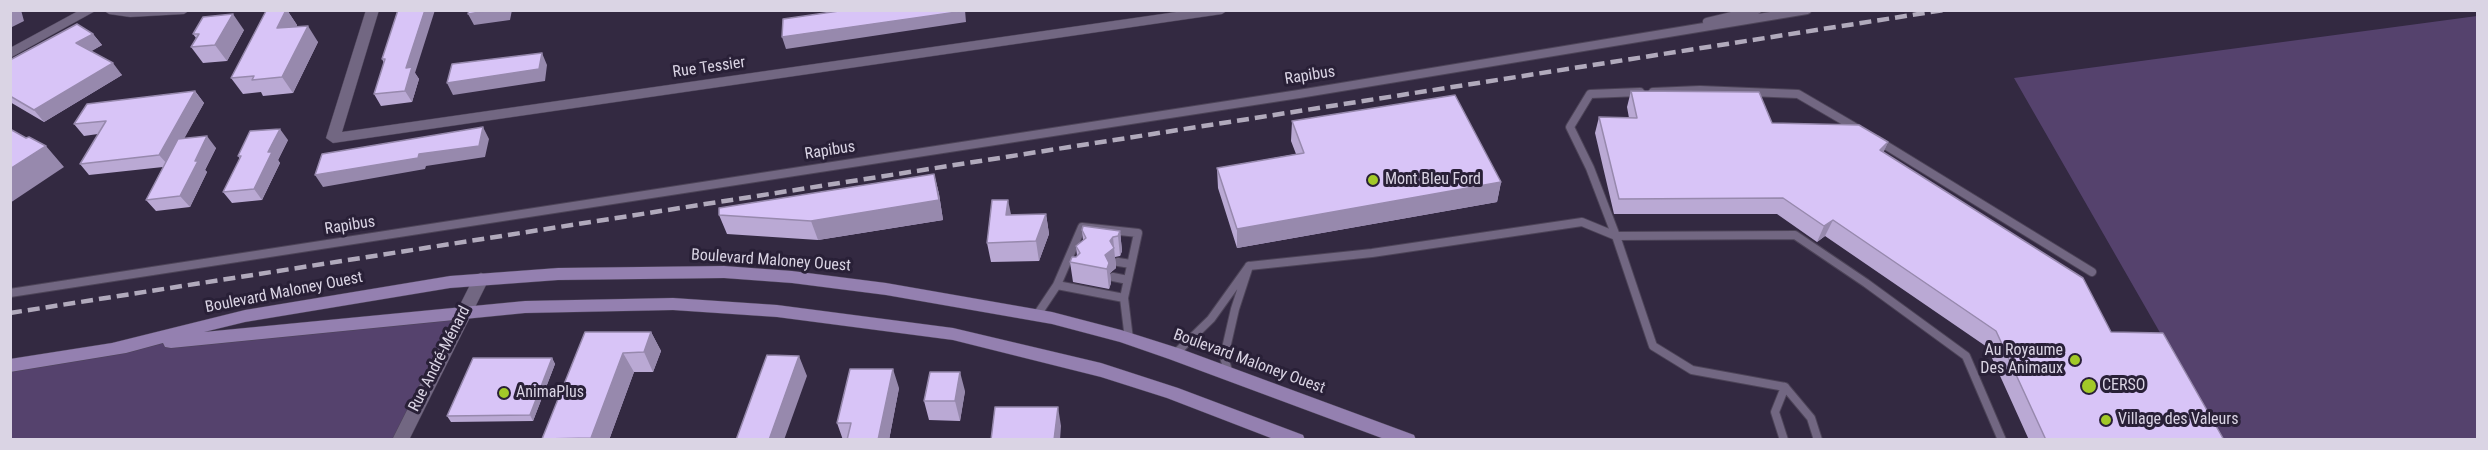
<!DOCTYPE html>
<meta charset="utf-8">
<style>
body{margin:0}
#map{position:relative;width:2488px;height:450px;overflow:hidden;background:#332941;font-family:"Roboto Condensed",sans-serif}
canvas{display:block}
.frame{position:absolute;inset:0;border:12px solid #dad4e4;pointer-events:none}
</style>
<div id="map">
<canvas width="2488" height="450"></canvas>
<div class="frame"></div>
</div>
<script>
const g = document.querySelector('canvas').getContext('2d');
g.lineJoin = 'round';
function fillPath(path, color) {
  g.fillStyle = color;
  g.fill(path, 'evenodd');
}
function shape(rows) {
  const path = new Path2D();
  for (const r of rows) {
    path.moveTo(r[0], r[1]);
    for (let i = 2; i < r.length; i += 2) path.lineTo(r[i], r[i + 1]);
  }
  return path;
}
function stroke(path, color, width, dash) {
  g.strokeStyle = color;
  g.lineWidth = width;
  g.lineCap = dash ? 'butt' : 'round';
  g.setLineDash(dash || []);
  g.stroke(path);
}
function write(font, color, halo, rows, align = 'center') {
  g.font = font + ' "Roboto Condensed",sans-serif';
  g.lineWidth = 6;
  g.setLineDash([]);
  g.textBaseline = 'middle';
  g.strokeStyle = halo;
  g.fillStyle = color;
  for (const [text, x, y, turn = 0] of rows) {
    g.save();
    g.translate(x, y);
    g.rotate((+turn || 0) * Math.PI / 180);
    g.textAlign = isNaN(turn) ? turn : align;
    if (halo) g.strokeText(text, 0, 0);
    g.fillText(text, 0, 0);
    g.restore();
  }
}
fillPath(shape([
 [2477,16,2477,439,2221,439,2014,78],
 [463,312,400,439,11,440,11,366,116,348]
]), '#55426d');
const service = shape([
 [1707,22,1757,10],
 [1640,92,1590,94,1570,127,1590,168,1616,236,1795,235,1866,283,1966,356,2002,440],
 [1653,92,1700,90,1798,94,1858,129],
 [1877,140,2092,272],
 [1118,262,1131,264],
 [1249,266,1372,253,1582,222,1616,236,1653,346,1692,370,1785,387,1811,418,1818,440],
 [1113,277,1128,280],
 [1057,285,1124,298],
 [10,293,1299,94,1807,10],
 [1037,315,1057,285,1082,227,1138,233,1124,298,1129,339],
 [1175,354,1211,319,1249,266,1235,309,1224,357,1229,374],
 [1784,440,1775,412,1785,387]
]);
const minor = shape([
 [80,10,97,10,10,58,10,48,80,10],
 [103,10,190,10,184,14,130,17,109,14,103,10],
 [366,10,379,10,342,132,1190,10,1228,10,1222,14,333,143,326,138,366,10],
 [481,273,486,275,489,279,409,440,392,440,473,279,476,275,481,273]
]);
const primary = shape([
 [724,266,792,271,886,283,1052,312,1121,330,1181,349,1414,435,1416,440,1387,440,1169,359,1120,342,1052,324,886,295,792,283,724,278,558,280,450,288,245,322,204,332,525,301,673,298,777,305,953,328,1101,363,1178,388,1303,435,1305,440,1276,440,1167,398,1101,377,953,340,777,317,673,310,525,313,171,348,165,347,163,343,126,353,10,372,10,359,112,343,245,310,450,276,558,268,724,266]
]);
stroke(service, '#4d4458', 10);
stroke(minor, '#4d4458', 1);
stroke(primary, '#4d4458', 1);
stroke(service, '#726782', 8);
fillPath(minor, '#726782');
fillPath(primary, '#9480b0');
stroke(shape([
 [10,313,1944,10]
]), '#b1aabc', 4.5, [12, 6]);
fillPath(shape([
 [274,10,287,10,297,25,296,27,318,42,293,93,263,96,261,92,243,94,231,78],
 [398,10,415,73,419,79,412,102,381,106,374,94,384,63,382,59],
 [244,30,227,61,203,63,191,47,196,38,193,34],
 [93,34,102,45,91,51,122,75,44,122,10,102,10,60],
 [195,91,204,103,184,138,216,148,205,170,207,172,190,207,156,211,146,200,163,167,89,175,80,164,98,134,84,136,74,124],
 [1631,91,1772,123,1888,142,1883,152,2111,332,2224,440,2029,440,1987,347,1825,236,1817,242,1777,214,1614,214,1595,133,1599,117,1629,118,1627,107],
 [1292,121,1501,182,1497,202,1237,248,1218,188,1217,168,1296,154,1291,141],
 [288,140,278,160,280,163,262,200,232,203,223,192,240,159,238,156],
 [934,174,939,194,943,220,818,240,727,234,719,215],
 [1046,214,1049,234,1039,261,991,262,987,243,1011,215],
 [1082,230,1120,231,1122,251,1120,256,1115,257,1116,268,1110,273,1111,283,1109,289,1073,282,1070,262,1077,256,1076,246,1083,240],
 [585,332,651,332,661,351,653,372,634,372,609,440,542,440,542,439],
 [552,358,555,364,533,421,451,422,447,416],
 [899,388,889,440,843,440,837,423],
 [965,391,960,421,929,420,924,401]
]), '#baa9d4');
fillPath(shape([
 [13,10,21,10,24,21,10,28,10,12],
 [286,10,287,10,297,25,287,44,277,28],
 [425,10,435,10,415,73,419,79,412,102,405,91,406,68],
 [492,10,512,10,510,20,474,25,468,14],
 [964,10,965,10,966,22,786,49,782,37],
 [233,14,244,30,227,61,215,45],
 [308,26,318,42,293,93,282,77],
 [93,34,102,45,85,55,76,43],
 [542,53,547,65,545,81,453,95,447,83],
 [113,63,122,75,44,122,34,110],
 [195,91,204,103,169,166,159,155],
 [483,127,489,139,485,157,426,166,425,169,323,187,315,175,419,154],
 [280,129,288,140,278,160,280,163,262,200,254,189,268,152],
 [207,136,216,148,205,170,207,172,190,207,180,196,195,161],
 [1888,142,1881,158,1880,150],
 [46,146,64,167,10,203,10,169],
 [934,174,939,194,943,220,818,240,811,221],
 [1501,182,1497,202,1237,248,1237,229],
 [1008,200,1012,219,1006,215],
 [1046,214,1049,234,1039,261,1036,241],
 [1833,220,1825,236,1817,242,1824,226],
 [1120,231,1122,251,1120,256,1118,236],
 [1113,237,1116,268,1110,273,1111,283,1109,289,1105,255,1110,241],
 [651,332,661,351,653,372,644,352],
 [623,353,634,372,609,440,592,440,591,438],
 [799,356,807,376,784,440,769,440],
 [552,358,555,364,533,421,530,415],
 [893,369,899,388,889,440,878,440],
 [960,372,965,391,960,421,955,401],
 [1058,407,1061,426,1060,440,1054,440]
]), '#9789ad');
const building = shape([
 [274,10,286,10,277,28,308,26,282,77,252,80,254,76,231,78,266,11,274,10],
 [398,10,425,10,406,68,412,67,405,91,374,94,385,59,382,59,398,10],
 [469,10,492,10,468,14,469,10],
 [846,10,964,10,964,11,782,37,783,19,846,10],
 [233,14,215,45,191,47,199,34,193,34,203,17,233,14],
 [77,24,93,34,76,43,113,63,34,110,10,96,10,60,77,24],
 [542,53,539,69,447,83,452,64,542,53],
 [195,91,159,155,80,164,106,121,74,124,87,104,195,91],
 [1631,91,1759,92,1772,123,1859,125,1888,142,1880,150,2083,278,2111,332,2163,333,2224,440,2046,440,1996,331,1833,220,1824,226,1783,198,1619,199,1599,117,1637,118,1631,91],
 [1455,95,1501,182,1237,229,1217,168,1304,153,1292,121,1455,95],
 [483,127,479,146,419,154,418,158,315,175,322,154,483,127],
 [10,129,26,138,29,137,46,146,10,169,10,129],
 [280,129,268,152,272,152,254,189,223,192,241,156,238,156,250,131,280,129],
 [207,136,195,161,198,161,180,196,146,200,178,139,207,136],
 [934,174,939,200,811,221,719,215,719,208,934,174],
 [992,200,1008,200,1006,215,1046,214,1036,241,987,243,992,200],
 [1083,226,1120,231,1118,236,1113,237,1110,241,1114,248,1105,255,1109,263,1107,269,1070,262,1072,257,1076,257,1080,253,1076,246,1086,238,1082,230,1083,226],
 [585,332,651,332,644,352,623,353,591,438,542,439,585,332],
 [767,355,799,356,769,440,736,440,767,355],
 [473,358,552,358,530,415,447,416,473,358],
 [850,369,893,369,878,440,847,440,851,423,837,423,850,369],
 [930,372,960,372,955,401,924,401,930,372],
 [995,407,1058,407,1054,440,991,440,995,407]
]);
fillPath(building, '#d8c4f7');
stroke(building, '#9789ad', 1.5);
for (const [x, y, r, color] of [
 [1373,180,6,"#a2c928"],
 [2075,360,6,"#a2c928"],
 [2089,386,8,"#a2c928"],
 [504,393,6,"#a2c928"],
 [2106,420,6,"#a2c928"]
]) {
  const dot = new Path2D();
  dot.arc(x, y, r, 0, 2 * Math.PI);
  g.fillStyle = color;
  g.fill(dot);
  stroke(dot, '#292037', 2);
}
write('16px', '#dad4e4', '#292037', [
 ["Rue Tessier",709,68,-8],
 ["Rapibus",1310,76,-9],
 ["Rapibus",830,151,-9],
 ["Rapibus",350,226,-9],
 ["Boulevard Maloney Ouest",771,261,4],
 ["Boulevard Maloney Ouest",284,293,-11],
 ["Rue André-Ménard",440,359,-63],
 ["Boulevard Maloney Ouest",1249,362,20]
]);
write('16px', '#dad4e4', '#292037', [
 ["Mont Bleu Ford",1385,180],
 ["Au Royaume",2063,351,"right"],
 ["Des Animaux",2063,369,"right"],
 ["CERSO",2102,386],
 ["AnimaPlus",516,393],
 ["Village des Valeurs",2118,420]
], 'left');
</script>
